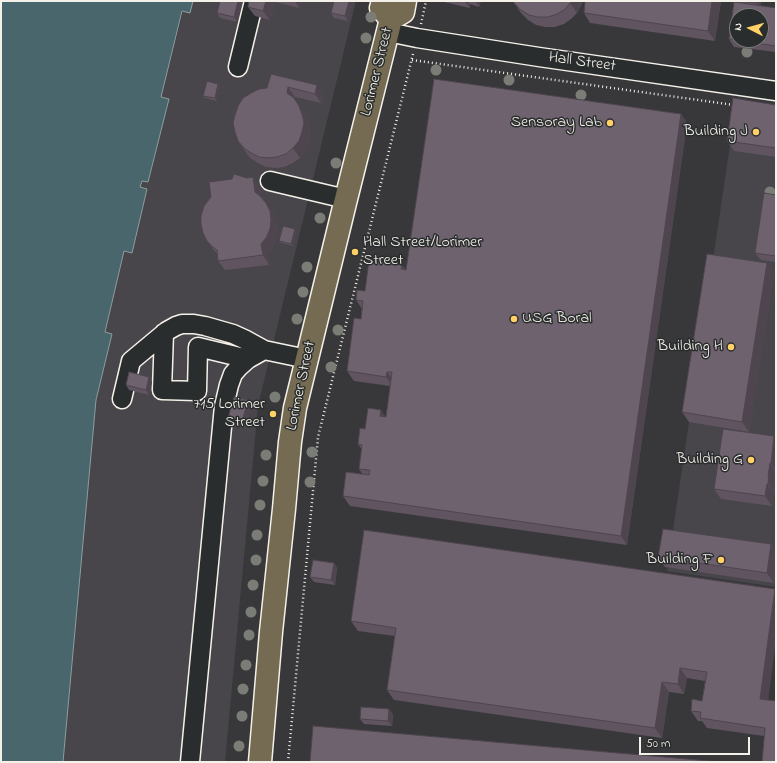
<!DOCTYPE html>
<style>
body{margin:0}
#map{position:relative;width:777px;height:763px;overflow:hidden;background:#38383b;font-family:"Indie Flower",sans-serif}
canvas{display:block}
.frame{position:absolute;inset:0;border:2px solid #f4f1e8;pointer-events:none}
.north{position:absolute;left:729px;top:8px;width:40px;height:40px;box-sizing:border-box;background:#2a2d2e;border:1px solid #7b7b78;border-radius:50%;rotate:276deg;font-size:11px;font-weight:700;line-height:16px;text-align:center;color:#f4f1e8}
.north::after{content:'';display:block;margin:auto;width:14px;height:18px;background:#ffd166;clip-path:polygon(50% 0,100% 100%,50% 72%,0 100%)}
.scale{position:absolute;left:639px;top:737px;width:111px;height:18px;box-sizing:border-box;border:2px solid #f4f1e8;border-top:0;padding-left:5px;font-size:12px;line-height:14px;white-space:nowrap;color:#f4f1e8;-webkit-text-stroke:3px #2a2d2e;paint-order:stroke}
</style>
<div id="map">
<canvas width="777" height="763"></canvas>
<div class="frame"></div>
<div class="north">N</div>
<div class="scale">50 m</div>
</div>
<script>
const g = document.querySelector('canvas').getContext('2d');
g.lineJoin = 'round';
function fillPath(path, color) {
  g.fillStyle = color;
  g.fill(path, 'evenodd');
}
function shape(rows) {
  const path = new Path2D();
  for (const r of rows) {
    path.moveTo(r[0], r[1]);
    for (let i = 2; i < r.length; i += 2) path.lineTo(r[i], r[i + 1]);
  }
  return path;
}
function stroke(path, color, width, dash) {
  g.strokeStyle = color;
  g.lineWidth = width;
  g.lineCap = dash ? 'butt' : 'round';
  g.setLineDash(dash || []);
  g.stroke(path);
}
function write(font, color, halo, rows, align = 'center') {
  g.font = font + ' "Indie Flower",sans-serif';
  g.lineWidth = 3;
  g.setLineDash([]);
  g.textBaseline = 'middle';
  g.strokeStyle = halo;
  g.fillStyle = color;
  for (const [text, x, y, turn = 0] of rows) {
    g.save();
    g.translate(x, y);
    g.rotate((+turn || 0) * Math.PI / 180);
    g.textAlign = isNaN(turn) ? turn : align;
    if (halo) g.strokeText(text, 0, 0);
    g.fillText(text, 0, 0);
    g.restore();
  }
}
fillPath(shape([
 [193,1,356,1,258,406,225,762,63,762,96,400,112,334,105,332,124,251,132,253,147,189,140,187,141,181,148,182,169,99,161,97,183,11,190,13],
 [736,104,776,110,776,587,667,571]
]), '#48454b');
const water = shape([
 [1,1,193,1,190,13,182,11,161,97,169,99,148,182,142,181,140,187,147,189,132,253,124,251,105,332,112,334,96,400,63,762,1,762,1,1]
]);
fillPath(water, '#49666c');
stroke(water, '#8d9e9e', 1);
const minor = shape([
 [388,32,417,38,539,57,776,91],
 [238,67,254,1],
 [270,181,346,199],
 [164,333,162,390,197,391,198,347,248,359],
 [122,399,131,361,167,331,176,326,182,324,194,324,205,326,233,334,244,339,264,350,307,359],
 [190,762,224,406,229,385,233,374,239,367,248,359,264,350]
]);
const major = shape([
 [383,1,381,8,391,19],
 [260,762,271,632,284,509,290,442,295,408,346,199,391,19,403,12,405,1]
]);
stroke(minor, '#f4f1e8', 21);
stroke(major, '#f4f1e8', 25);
stroke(shape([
 [421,24,426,1],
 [412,60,734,105],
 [288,762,318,437,413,54]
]), '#f4f1e8', 2.5, [1, 3]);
stroke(minor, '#2a2d2e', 18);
stroke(major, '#746b52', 22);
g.fillStyle = '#7a7d76';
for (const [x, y] of [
 [371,17],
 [366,38],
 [747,52],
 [436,70],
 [509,80],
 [581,95],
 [336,163],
 [770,192],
 [320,218],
 [307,267],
 [303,292],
 [297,319],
 [338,330],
 [331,367],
 [275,397],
 [312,452],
 [266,455],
 [263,481],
 [310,482],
 [260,505],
 [257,535],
 [256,560],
 [253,585],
 [251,612],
 [249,635],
 [246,665],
 [243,689],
 [242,716],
 [239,746]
]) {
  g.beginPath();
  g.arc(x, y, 5.5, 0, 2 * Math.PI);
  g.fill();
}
fillPath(shape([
 [242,1,237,22,220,18,217,13],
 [249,1,301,1,299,8,275,2,270,20,255,16,248,7],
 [334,1,353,1,348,21,334,18,331,13],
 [443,1,481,1,479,7,470,4,470,8,444,2],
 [513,1,583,1,581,6,577,13,571,19,564,24,555,27,545,27,536,25,528,20,521,13],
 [721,1,715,41,590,23,584,13],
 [734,1,761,1,760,6,776,8,776,52,734,47,729,39,734,2],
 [271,74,323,95,321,103,295,97,294,100,306,115,309,124,310,133,309,142,306,151,300,158,293,163,284,167,275,168,266,167,258,163,250,158,238,141,267,88],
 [218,84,220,86,217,101,205,98,203,96],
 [776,105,776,157,734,151,727,141],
 [681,114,687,123,627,545,350,506,343,496,363,475,359,469,362,450,358,444,365,429,386,417,390,386,354,381,347,371,361,319,362,309,356,300,365,291,402,265,406,270],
 [253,177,260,187,261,197,273,213,276,221,278,230,276,239,273,247,268,254,269,265,225,270,218,261,217,254,207,241,247,178],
 [776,195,776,262,761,260,755,253],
 [296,231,293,246,281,243,279,241],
 [767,263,774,273,749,432,689,422,682,412],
 [149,377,152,382,149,395,129,390,126,385],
 [251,405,246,427,232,423,228,418],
 [776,439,776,476,775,484,776,486,775,494,774,493,772,506,721,499,714,489],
 [771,544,776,551,776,569,774,583,665,567,658,557],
 [334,563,337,568,335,585,314,582,310,577],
 [775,589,768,700,764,736,707,728,702,721,698,721,691,711,702,701,705,681,687,678,684,694,669,692,662,738,394,700,387,690,395,636,358,631,351,621],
 [393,714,392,726,364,724,360,719]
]), '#5f545f');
fillPath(shape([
 [238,1,242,1,237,22,234,17],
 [266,1,274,1,275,2,270,20,263,11],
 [295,1,301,1,299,8],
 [349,1,353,1,348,21,345,16],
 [464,1,468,1,470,4,470,8],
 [475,1,481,1,479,7],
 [572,1,583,1,581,6,577,13,570,3],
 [712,1,721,1,715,41,708,31],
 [756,1,761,1,760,8,756,3],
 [218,84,220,86,217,101,215,98],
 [317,85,323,95,321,103,315,94],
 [288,87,295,97,294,103,287,93],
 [299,106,306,115,309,124,310,133,309,142,306,151,300,158,293,148],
 [681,114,687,123,627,545,621,536],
 [253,177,260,187,262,202,255,192],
 [266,203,273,213,276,221,278,230,276,239,273,247,268,254,269,265,263,255,261,244],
 [295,229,296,231,293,246,291,244],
 [767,263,774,273,749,432,742,422],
 [402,265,409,274,401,269],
 [387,372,394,381,393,387,386,377],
 [149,377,152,382,149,395,146,390],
 [248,400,251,405,246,427,242,422],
 [381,410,387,419,380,416],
 [774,436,776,439,776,471,771,463],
 [770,463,776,472,775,484,776,486,775,494,768,484,768,476],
 [767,484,774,493,772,506,765,496],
 [771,544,776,551,776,569,774,583,767,573],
 [334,563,337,568,335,585,331,580],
 [775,589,776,590,776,642,767,708,760,699],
 [680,668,687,678,684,694,678,684],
 [662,682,669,692,662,738,655,728],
 [389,709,393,714,392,726,388,721]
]), '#4e454e');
const building = shape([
 [220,1,238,1,234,17,217,13,220,1],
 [249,1,266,1,263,11,248,7,249,1],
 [334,1,349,1,345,16,331,13,334,1],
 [513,1,572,1,570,3,564,10,557,14,548,17,538,17,529,15,521,10,514,3,513,1],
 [585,1,712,1,708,31,584,13,585,1],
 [738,1,756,1,756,3,738,1],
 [734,2,776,8,776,46,729,39,734,2],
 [737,16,761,16,761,40,737,40,737,16],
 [271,74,317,85,315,94,288,87,287,93,294,98,299,106,302,114,304,123,302,132,299,141,293,148,286,154,277,157,268,158,259,157,251,153,244,148,238,141,235,132,233,123,235,115,238,106,243,98,251,93,259,89,267,88,271,74],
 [434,79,681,114,621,536,343,496,346,472,369,475,370,470,359,469,362,445,358,444,360,428,365,429,368,408,381,410,380,416,386,417,392,372,387,372,386,377,347,371,354,318,361,319,363,301,356,300,357,290,365,291,369,260,402,265,401,269,406,270,434,79],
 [207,81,218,84,215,98,203,96,207,81],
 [733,98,776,105,776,148,727,141,733,98],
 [234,174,247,178,253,177,255,192,260,196,266,203,270,211,271,220,270,229,266,238,261,244,263,255,218,261,217,250,213,247,207,241,203,233,201,224,201,216,204,206,211,197,209,182,232,179,234,174],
 [764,193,776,195,776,256,755,253,764,193],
 [283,226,295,229,291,244,279,241,283,226],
 [707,254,767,263,742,422,682,412,707,254],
 [129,372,149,377,146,390,126,385,129,372],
 [234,397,248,400,242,422,228,418,234,397],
 [723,429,774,436,771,463,770,463,768,476,769,476,768,484,767,484,765,496,714,489,723,429],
 [663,529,771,544,767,573,658,557,663,529],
 [364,530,775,589,760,699,776,701,776,762,762,762,765,728,700,718,701,712,691,711,692,699,702,701,707,672,680,668,678,684,662,682,655,728,387,690,396,628,351,621,364,530],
 [313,560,334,563,331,580,310,577,313,560],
 [361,707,389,709,388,721,360,719,361,707],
 [313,726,720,762,310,762,313,726]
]);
fillPath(building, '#6f626f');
stroke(building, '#4e454e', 1);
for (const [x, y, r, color] of [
 [610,123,4,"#ffd166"],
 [756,132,4,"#ffd166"],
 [355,252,4,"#ffd166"],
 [514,319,4,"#ffd166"],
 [731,347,4,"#ffd166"],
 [273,414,4,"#ffd166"],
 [751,460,4,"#ffd166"],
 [721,560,4,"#ffd166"]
]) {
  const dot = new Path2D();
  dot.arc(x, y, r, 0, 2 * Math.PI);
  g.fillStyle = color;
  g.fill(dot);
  stroke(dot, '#2a2d2e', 1.5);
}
write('16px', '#f4f1e8', '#2a2d2e', [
 ["Hall Street",582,63,8],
 ["Lorimer Street",378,72,-76],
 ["Lorimer Street",302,386,-78]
]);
write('16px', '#f4f1e8', '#2a2d2e', [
 ["Sensoray Lab",602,123],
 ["Building J",748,132],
 ["Hall Street/Lorimer",363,243,"left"],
 ["Street",363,261,"left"],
 ["USG Boral",522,319,"left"],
 ["Building H",723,347],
 ["715 Lorimer",265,405],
 ["Street",265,423],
 ["Building G",743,460],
 ["Building F",713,560]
], 'right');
</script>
